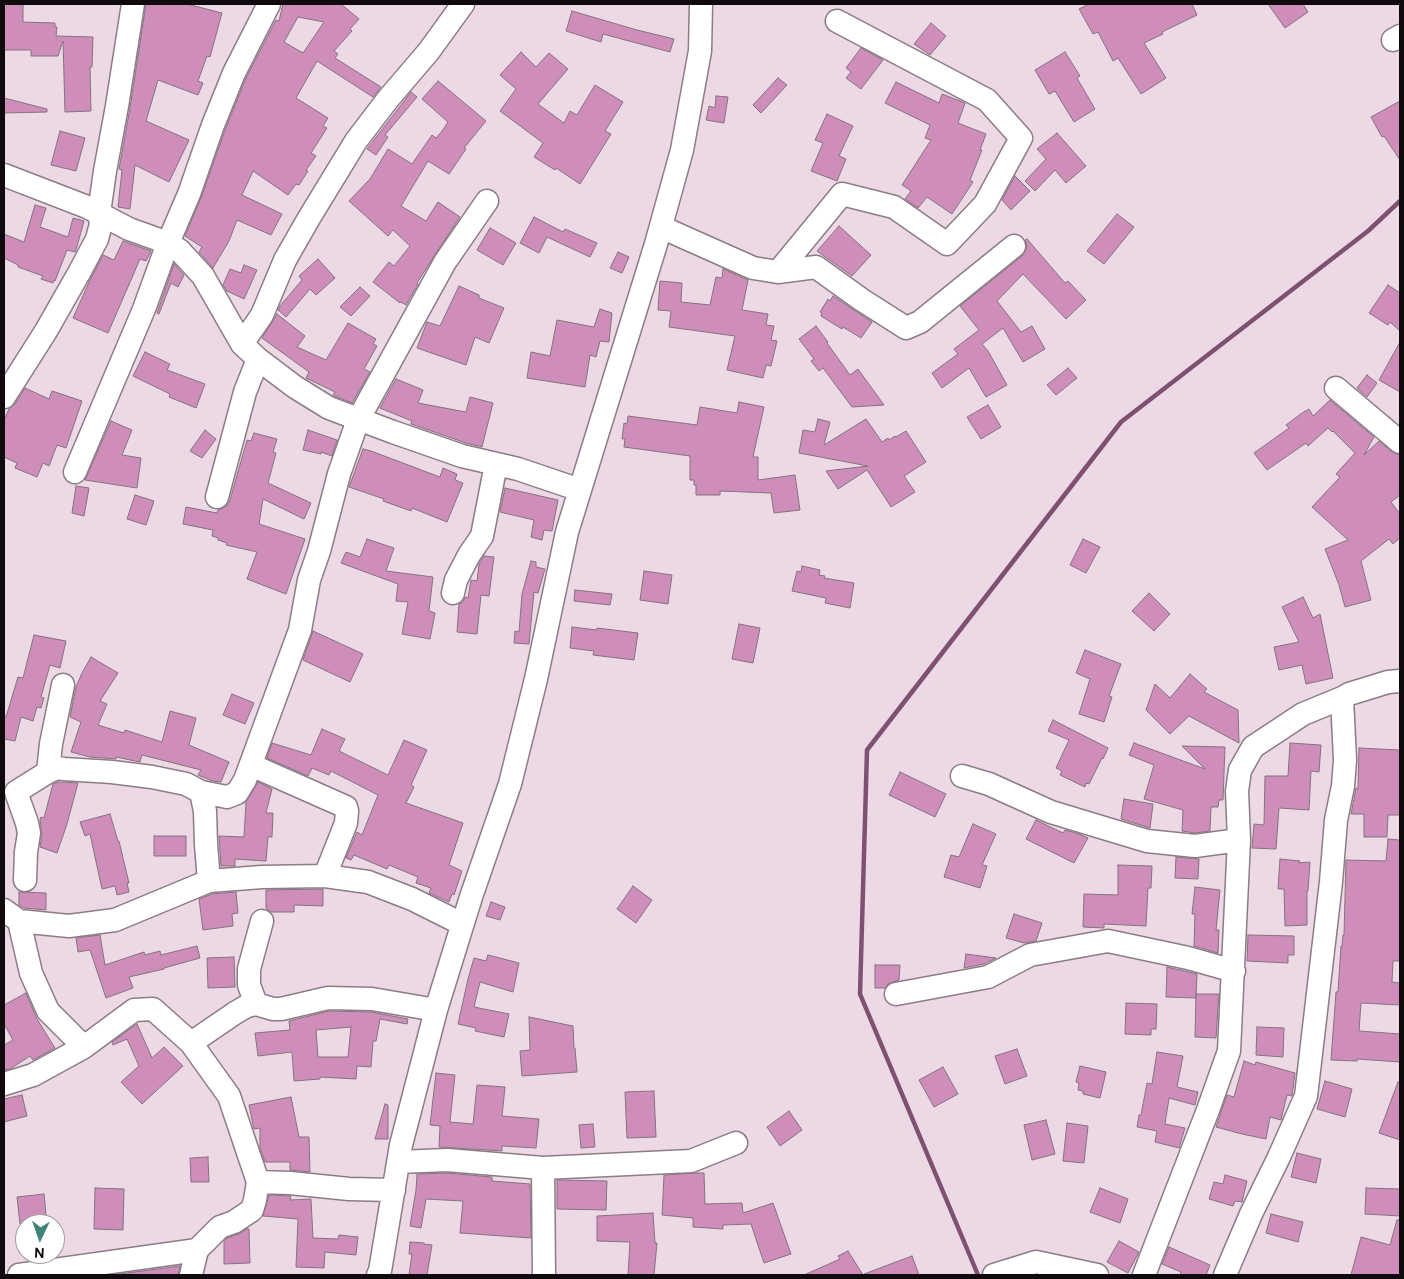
<!DOCTYPE html>
<style>
body{margin:0}
#map{position:relative;width:1404px;height:1279px;overflow:hidden;background:#ecd9e5;font-family:"DM Sans",sans-serif}
canvas{display:block}
.frame{position:absolute;inset:0;border:5px solid #100a0e;pointer-events:none}
.north{position:absolute;left:15px;top:1214px;width:50px;height:50px;box-sizing:border-box;background:#fff;border:1px solid #9f9d9f;border-radius:50%;rotate:183deg;font-size:14px;font-weight:700;line-height:20px;text-align:center;color:#100a0e}
.north::after{content:'';display:block;margin:auto;width:18px;height:22px;background:#408478;clip-path:polygon(50% 0,100% 100%,50% 72%,0 100%)}
</style>
<div id="map">
<canvas width="1404" height="1279"></canvas>
<div class="frame"></div>
<div class="north">N</div>
</div>
<script>
const g = document.querySelector('canvas').getContext('2d');
g.lineJoin = 'round';
function shape(rows) {
  const path = new Path2D();
  for (const r of rows) {
    path.moveTo(r[0], r[1]);
    for (let i = 2; i < r.length; i += 2) path.lineTo(r[i], r[i + 1]);
  }
  return path;
}
function stroke(path, color, width, dash) {
  g.strokeStyle = color;
  g.lineWidth = width;
  g.lineCap = dash ? 'butt' : 'round';
  g.setLineDash(dash || []);
  g.stroke(path);
}
function fillPath(path, color) {
  g.fillStyle = color;
  g.fill(path, 'evenodd');
}
stroke(shape([
 [978,1275,860,994,867,750,1121,422,1368,231,1400,201]
]), '#7f5171', 4.5);
const building = shape([
 [4,4,23,4,23,22,55,23,55,27,57,27,56,36,93,37,92,67,90,67,91,111,65,112,63,41,58,56,31,56,31,50,4,50,4,4],
 [146,4,187,4,222,13,210,57,207,56,198,81,203,83,198,95,158,80,146,121,189,140,169,182,135,165,130,209,118,207,122,170,119,169,130,108,146,4],
 [283,4,341,4,359,19,350,29,352,31,334,51,338,54,335,58,381,87,373,97,317,61,296,98,328,118,323,126,327,128,311,153,316,156,306,170,308,171,299,185,296,184,288,195,253,171,242,195,282,214,271,235,237,220,229,241,213,268,199,252,202,247,185,236,201,198,225,130,246,78,276,20,279,21,283,4],
 [298,17,324,22,303,53,284,42,298,17],
 [1089,4,1192,4,1197,15,1162,32,1163,34,1144,43,1166,78,1141,94,1118,58,1113,61,1098,32,1093,34,1079,9,1089,4],
 [1268,4,1303,4,1308,12,1285,28,1268,4],
 [572,11,637,30,674,39,670,52,603,34,601,42,566,31,572,11],
 [931,23,946,36,930,55,914,44,931,23],
 [861,48,883,60,861,89,846,78,851,72,846,68,861,48],
 [521,52,536,67,549,53,568,69,538,104,564,123,570,111,577,115,595,85,623,102,605,131,611,134,580,184,556,168,555,170,534,157,543,143,500,111,516,89,500,75,521,52],
 [1065,52,1080,76,1077,78,1095,109,1074,122,1055,91,1049,94,1035,70,1065,52],
 [778,78,787,85,761,113,753,105,778,78],
 [438,81,486,121,464,148,466,149,449,174,428,161,401,206,426,221,438,202,460,217,434,256,417,283,418,284,406,305,401,302,400,303,373,282,389,262,394,266,410,246,393,230,388,236,349,201,370,179,388,149,412,164,432,135,436,138,442,131,448,122,422,99,438,81],
 [896,82,939,103,942,94,965,103,958,123,986,134,980,150,982,150,970,180,973,182,952,214,927,197,918,208,905,199,911,191,902,185,931,140,925,138,930,125,885,103,896,82],
 [411,92,417,97,385,135,388,137,376,155,367,149,411,92],
 [716,96,728,97,724,123,706,120,709,106,715,108,716,96],
 [4,98,47,109,47,112,4,113,4,98],
 [1400,101,1400,160,1384,136,1382,137,1371,117,1400,101],
 [827,114,853,126,839,156,846,159,837,181,811,171,823,143,815,140,827,114],
 [60,131,85,138,76,171,51,165,60,131],
 [1057,133,1086,166,1066,183,1055,170,1035,191,1025,181,1046,159,1037,149,1057,133],
 [1015,176,1030,191,1011,210,1002,200,1015,176],
 [35,205,46,208,40,227,68,237,73,218,84,221,76,250,75,252,67,250,55,281,54,280,53,283,41,279,43,276,18,267,18,265,4,258,4,234,24,242,35,205],
 [1117,214,1134,227,1104,264,1087,251,1117,214],
 [534,217,563,232,565,229,597,243,590,257,547,237,539,253,520,243,534,217],
 [839,226,871,255,852,276,817,251,839,226],
 [490,228,516,243,503,265,477,250,490,228],
 [1027,239,1065,283,1068,281,1086,300,1066,319,1023,274,997,301,1021,332,1032,326,1045,349,1023,362,1003,328,982,344,988,351,1007,385,986,397,969,368,942,388,932,373,958,354,954,349,979,330,960,306,1022,256,1026,250,1027,244,1025,240,1027,239],
 [123,241,151,251,146,261,140,259,108,333,73,318,90,280,103,255,114,260,123,241],
 [618,252,629,257,622,273,610,268,618,252],
 [318,259,335,278,316,295,310,289,286,317,278,310,280,306,302,280,299,276,318,259],
 [174,264,184,275,178,287,171,283,159,314,157,313,174,264],
 [244,265,257,270,244,299,227,291,223,285,230,269,241,273,244,265],
 [723,269,748,280,742,310,768,314,766,325,774,326,771,340,777,341,771,366,766,365,763,378,727,370,735,336,669,327,671,311,658,310,660,281,682,283,681,302,710,305,716,277,722,278,723,269],
 [1388,285,1400,293,1400,331,1390,322,1388,325,1369,313,1388,285],
 [459,286,479,295,479,298,504,308,489,343,475,337,466,365,417,348,427,322,440,326,459,286],
 [360,287,370,296,351,316,340,307,360,287],
 [833,296,872,322,861,338,843,327,842,329,821,316,822,313,820,312,828,299,830,301,833,296],
 [600,309,612,313,609,342,600,341,596,357,590,355,585,387,527,378,531,352,550,356,557,320,594,327,600,309],
 [277,314,305,336,297,347,326,360,348,323,376,339,373,344,377,346,364,369,370,372,352,403,335,396,333,395,335,392,306,378,309,372,262,338,277,314],
 [816,326,828,342,827,343,850,375,858,369,884,405,852,407,823,368,819,371,811,361,814,359,799,339,816,326],
 [1400,342,1400,392,1379,380,1400,342],
 [145,352,170,364,167,370,205,384,196,408,169,397,170,394,133,376,145,352],
 [1068,368,1077,378,1056,395,1047,385,1068,368],
 [1367,375,1377,383,1367,397,1357,388,1367,375],
 [396,379,423,390,418,403,466,412,470,397,493,403,482,447,466,443,411,424,412,421,380,408,396,379],
 [25,388,49,399,52,391,82,401,66,448,57,445,49,466,43,463,37,477,15,468,17,463,4,457,4,420,9,409,15,404,25,388],
 [1330,400,1374,437,1364,455,1379,441,1392,452,1400,455,1400,495,1391,502,1400,514,1400,538,1393,544,1389,539,1361,561,1371,600,1345,607,1339,585,1325,549,1348,540,1312,507,1340,477,1336,474,1355,453,1333,431,1332,432,1328,428,1308,446,1306,443,1267,470,1254,453,1289,428,1286,425,1302,413,1309,409,1313,416,1330,400],
 [739,402,764,407,753,457,758,457,758,480,795,475,800,510,774,513,771,493,720,491,720,495,696,495,696,485,694,485,694,480,690,480,690,456,624,447,625,439,622,439,624,423,627,424,628,416,697,425,700,407,737,413,739,402],
 [988,405,1001,427,981,439,967,417,988,405],
 [818,419,830,422,824,445,866,419,882,442,888,438,889,440,895,436,896,437,906,431,926,462,904,476,915,492,891,507,867,470,838,489,826,471,868,466,799,453,803,430,815,432,818,419],
 [111,421,132,430,122,455,141,458,137,488,85,480,111,421],
 [205,430,216,439,202,458,190,451,205,430],
 [308,430,337,440,332,456,321,452,321,454,303,450,308,430],
 [254,433,277,439,273,452,276,453,268,483,311,503,304,519,263,499,259,524,305,539,286,594,247,579,257,552,226,545,227,543,218,540,218,538,212,536,213,530,183,524,186,507,217,513,218,510,221,509,227,506,230,500,247,440,251,441,254,433],
 [363,449,371,451,440,477,443,468,457,474,455,480,463,483,447,522,412,508,411,511,383,501,384,499,349,487,363,449],
 [76,486,89,488,84,516,72,513,76,486],
 [505,488,558,500,552,531,544,530,542,540,531,537,534,520,500,512,505,488],
 [135,495,154,501,146,525,127,519,135,495],
 [367,539,394,548,386,571,433,577,429,611,435,613,430,639,402,634,408,602,396,601,398,584,341,563,346,552,360,557,367,539],
 [1083,539,1100,547,1086,573,1070,565,1083,539],
 [484,556,494,557,489,596,481,595,477,634,457,632,459,604,463,602,465,597,468,598,471,580,477,581,479,564,484,556],
 [531,561,536,562,536,567,545,569,538,593,534,592,529,644,514,643,515,631,519,632,522,594,531,561],
 [802,566,820,570,819,575,825,576,824,578,854,583,850,608,825,603,826,598,792,591,797,571,801,572,802,566],
 [644,571,672,575,668,604,640,600,644,571],
 [575,590,612,594,610,605,574,601,575,590],
 [1149,593,1170,614,1154,631,1132,611,1149,593],
 [1303,597,1313,618,1320,614,1333,678,1306,684,1302,665,1279,670,1274,647,1299,642,1282,607,1303,597],
 [739,624,760,628,753,663,732,659,739,624],
 [572,627,597,630,597,628,638,633,634,660,593,655,594,651,570,648,572,627],
 [313,631,363,654,350,682,303,660,313,631],
 [34,635,66,641,60,668,50,665,41,697,44,698,41,708,37,707,33,721,21,717,15,741,4,739,4,716,6,717,18,677,23,678,34,635],
 [1085,650,1121,664,1109,696,1112,697,1104,722,1079,714,1090,679,1076,673,1085,650],
 [91,657,118,673,100,701,107,704,98,725,124,733,125,730,162,742,170,711,196,718,189,745,229,762,221,782,212,781,198,775,201,770,142,755,140,762,116,757,116,759,90,757,71,752,81,722,70,717,76,687,82,673,91,657],
 [1190,674,1207,689,1204,692,1238,710,1239,743,1189,716,1170,734,1146,710,1155,684,1170,698,1190,674],
 [232,694,254,703,245,724,223,715,232,694],
 [1053,720,1108,748,1103,759,1102,758,1089,784,1086,783,1085,787,1060,775,1062,771,1056,768,1069,740,1048,731,1053,720],
 [322,729,345,739,339,751,388,775,404,740,427,750,411,785,414,787,406,803,463,823,449,865,462,871,454,895,452,894,449,902,429,893,431,888,416,883,418,877,389,865,387,869,354,855,351,860,346,858,357,832,362,835,378,795,331,771,329,775,312,768,308,776,267,758,272,743,311,755,322,729],
 [1134,743,1205,769,1182,746,1225,747,1223,800,1219,800,1218,807,1211,807,1210,831,1195,833,1182,831,1183,810,1144,799,1154,765,1129,755,1134,743],
 [1290,743,1321,745,1319,772,1311,771,1309,810,1279,808,1276,849,1252,848,1254,824,1264,825,1265,776,1288,776,1290,743],
 [1359,748,1400,750,1400,815,1388,815,1387,837,1364,837,1364,814,1351,814,1356,788,1358,789,1359,748],
 [900,772,946,794,935,817,889,795,900,772],
 [59,782,78,783,67,824,57,853,40,847,42,835,40,820,41,817,44,818,53,784,59,782],
 [258,782,272,789,266,813,273,813,272,837,268,837,266,861,235,859,235,866,221,866,219,836,244,837,246,802,258,782],
 [1124,799,1153,804,1150,828,1121,819,1124,799],
 [110,814,118,841,119,841,129,883,127,883,129,892,117,895,115,886,102,889,90,834,85,836,80,822,110,814],
 [1036,820,1063,833,1065,830,1079,834,1088,838,1074,863,1026,839,1036,820],
 [973,824,996,834,982,865,987,866,980,888,944,877,951,855,959,857,973,824],
 [154,836,186,836,186,856,154,856,154,836],
 [1388,839,1400,840,1400,961,1393,961,1392,982,1400,983,1400,1005,1361,1003,1359,1031,1400,1034,1400,1062,1357,1059,1357,1061,1331,1060,1336,992,1338,992,1341,946,1342,946,1343,935,1344,935,1346,860,1386,861,1388,839],
 [1176,857,1199,859,1198,879,1175,878,1176,857],
 [1280,859,1300,861,1299,863,1310,862,1308,891,1307,891,1307,925,1285,926,1284,889,1278,889,1280,859],
 [1118,865,1152,866,1151,888,1148,888,1146,926,1104,924,1104,928,1083,927,1084,894,1118,895,1118,865],
 [633,886,652,900,636,923,617,909,633,886],
 [1195,887,1220,890,1216,930,1219,930,1218,953,1194,946,1195,914,1192,914,1195,887],
 [323,889,323,906,294,905,294,912,271,912,266,908,266,890,323,889],
 [19,892,46,893,46,910,24,908,19,905,19,892],
 [236,892,238,913,232,914,233,926,203,930,199,899,212,894,236,892],
 [491,902,505,907,500,920,486,916,491,902],
 [1014,914,1042,923,1036,941,1024,943,1006,938,1014,914],
 [100,935,105,965,144,952,145,955,160,951,161,955,197,946,200,958,164,968,164,969,129,977,133,988,106,998,90,950,78,952,76,938,100,935],
 [1248,935,1294,936,1294,955,1288,955,1288,963,1247,961,1248,935],
 [966,954,996,958,984,964,964,968,966,954],
 [488,955,519,963,513,992,480,982,474,1007,509,1014,504,1037,475,1031,476,1028,458,1024,468,979,474,958,486,961,488,955],
 [234,957,235,987,208,988,207,958,234,957],
 [875,965,900,965,899,980,888,984,885,988,875,988,875,965],
 [1167,967,1197,974,1196,998,1166,997,1167,967],
 [26,993,37,1019,55,1048,33,1060,30,1056,10,1069,4,1070,4,1045,13,1040,4,1024,4,1005,26,993],
 [1196,994,1219,994,1216,1038,1195,1037,1196,994],
 [1126,1003,1157,1004,1156,1029,1151,1029,1151,1035,1125,1034,1126,1003],
 [329,1011,371,1012,408,1019,407,1024,380,1019,376,1041,373,1041,371,1067,357,1066,356,1079,320,1077,320,1079,294,1081,292,1052,258,1056,255,1033,290,1030,289,1021,329,1011],
 [351,1027,348,1057,318,1057,316,1030,351,1027],
 [529,1017,573,1026,574,1048,575,1048,577,1072,522,1076,520,1051,530,1050,529,1017],
 [137,1024,152,1058,164,1047,183,1066,142,1104,121,1082,139,1066,127,1039,113,1045,112,1042,137,1024],
 [1257,1027,1284,1028,1283,1057,1256,1055,1257,1027],
 [1017,1049,1027,1076,1005,1084,995,1056,1017,1049],
 [1157,1052,1183,1056,1177,1087,1198,1092,1195,1105,1169,1098,1165,1124,1185,1128,1179,1148,1155,1142,1157,1131,1137,1127,1139,1115,1141,1115,1147,1083,1152,1084,1157,1052],
 [1244,1061,1255,1065,1256,1062,1295,1073,1292,1096,1287,1095,1281,1120,1270,1117,1266,1139,1242,1134,1216,1127,1227,1095,1234,1097,1244,1061],
 [1080,1066,1106,1072,1100,1098,1083,1094,1083,1091,1078,1090,1079,1083,1076,1082,1080,1066],
 [943,1067,958,1094,934,1107,919,1080,943,1067],
 [436,1073,455,1075,450,1122,473,1124,477,1085,505,1087,502,1116,539,1119,536,1148,502,1146,502,1151,439,1147,440,1126,430,1125,436,1073],
 [1325,1081,1352,1089,1345,1117,1317,1109,1325,1081],
 [1398,1082,1400,1082,1400,1140,1379,1133,1398,1082],
 [654,1091,656,1137,627,1138,625,1092,654,1091],
 [22,1095,27,1116,4,1122,4,1099,22,1095],
 [291,1097,299,1137,309,1137,310,1172,290,1170,290,1162,265,1162,260,1148,260,1128,254,1129,253,1125,249,1105,291,1097],
 [385,1104,388,1105,388,1139,375,1139,385,1104],
 [789,1111,802,1130,780,1146,767,1127,789,1111],
 [1046,1120,1055,1154,1032,1160,1024,1125,1046,1120],
 [1067,1123,1088,1126,1084,1163,1063,1161,1067,1123],
 [593,1124,595,1147,581,1148,579,1125,593,1124],
 [1297,1153,1321,1159,1316,1183,1291,1177,1297,1153],
 [208,1157,209,1182,191,1182,190,1158,208,1157],
 [447,1173,492,1177,492,1181,530,1184,531,1238,460,1233,463,1201,426,1199,421,1228,410,1226,416,1190,417,1174,447,1173],
 [697,1173,704,1173,705,1204,742,1203,743,1213,773,1203,791,1254,764,1263,751,1224,723,1225,723,1229,693,1227,693,1218,662,1215,664,1175,697,1173],
 [1225,1175,1247,1181,1242,1202,1235,1201,1233,1206,1209,1199,1214,1182,1223,1184,1225,1175],
 [557,1180,607,1181,606,1210,557,1209,557,1180],
 [95,1188,124,1189,123,1230,94,1229,95,1188],
 [1100,1188,1128,1199,1120,1223,1090,1212,1100,1188],
 [1366,1188,1400,1189,1400,1216,1365,1214,1366,1188],
 [44,1194,47,1224,20,1224,17,1197,44,1194],
 [269,1195,291,1196,290,1200,311,1199,313,1238,338,1239,339,1235,358,1237,356,1255,325,1252,324,1268,296,1267,298,1219,263,1216,269,1195],
 [653,1213,655,1243,657,1243,654,1275,628,1275,630,1242,597,1241,597,1216,653,1213],
 [1271,1214,1303,1222,1298,1242,1266,1233,1271,1214],
 [1397,1220,1400,1220,1400,1275,1351,1275,1361,1237,1390,1245,1397,1220],
 [247,1229,249,1229,250,1263,224,1264,224,1242,227,1238,239,1234,247,1229],
 [1119,1241,1139,1252,1128,1273,1107,1262,1119,1241],
 [410,1242,424,1243,424,1244,432,1245,427,1275,409,1275,412,1254,409,1254,410,1242],
 [1169,1247,1210,1265,1206,1275,1180,1275,1181,1272,1162,1264,1169,1247],
 [848,1251,863,1275,804,1275,840,1259,838,1256,848,1251],
 [912,1256,919,1275,864,1275,864,1274,912,1256],
 [180,1266,178,1275,112,1275,180,1266]
]);
fillPath(building, '#cf8db9');
stroke(building, '#83737e', 1);
const minor = shape([
 [1393,40,1400,36],
 [4,175,87,207,129,229,168,243,179,250,203,276,242,344,258,359,295,387,329,408,393,432,462,456,518,469,580,490],
 [661,227,753,268,778,272,816,267,862,300,906,328,920,322,1014,246],
 [778,272,842,194,894,207,947,244,985,204,1021,138,987,100,837,21],
 [242,344,262,315,285,260,309,218,356,141,388,99,429,51,463,4],
 [1336,388,1400,442],
 [4,397,46,331,79,273,97,239,101,224,99,213,105,171,117,106,133,4],
 [75,472,144,309,168,243,189,194,213,125,234,73,269,4],
 [217,497,245,392,258,359],
 [453,593,456,580,469,555,482,536,496,464],
 [63,685,51,744,48,772,57,768,64,769,112,772,152,777,186,784,201,792,205,811,206,844,209,881],
 [251,765,346,807,347,811,346,823,325,876],
 [962,776,989,784,1051,812,1147,841,1195,846,1239,840],
 [201,792,227,797,237,793,245,780,300,630,309,580,319,551,339,474,358,420,445,262,487,201],
 [25,880,26,852,29,833,27,823,16,792,48,772],
 [4,910,19,921,69,926,115,920,209,881,262,877,325,876,368,882,412,899,462,924],
 [19,921,31,973,48,1011,84,1047],
 [896,994,988,977,1030,955,1108,941,1188,958,1234,971],
 [256,1004,249,985,249,969,262,921],
 [191,1043,235,1013,247,1006,256,1004,273,1009,281,1009,328,998,372,999,436,1010],
 [4,1084,33,1075,84,1047,134,1010,153,1009,191,1043,229,1096,258,1182],
 [398,1162,447,1160,543,1168,691,1161,736,1143],
 [543,1168,544,1275],
 [19,1275,197,1250],
 [191,1275,197,1250,220,1227,234,1222,252,1210,255,1200,258,1182,290,1183,349,1189,394,1190],
 [378,1275,380,1271,401,1145,436,1010,471,897,510,784,536,679,567,532,656,244,682,150,700,51,701,4],
 [994,1275,1036,1262,1097,1275],
 [1144,1275,1208,1110,1229,1051,1239,840,1237,791,1240,770,1253,747,1303,714,1342,698],
 [1225,1275,1251,1214,1279,1157,1306,1096,1331,882,1336,820,1343,786,1345,760,1342,698,1349,694,1388,682,1400,681]
]);
stroke(minor, '#8c7c86', 25);
stroke(minor, '#fff', 22);
</script>
